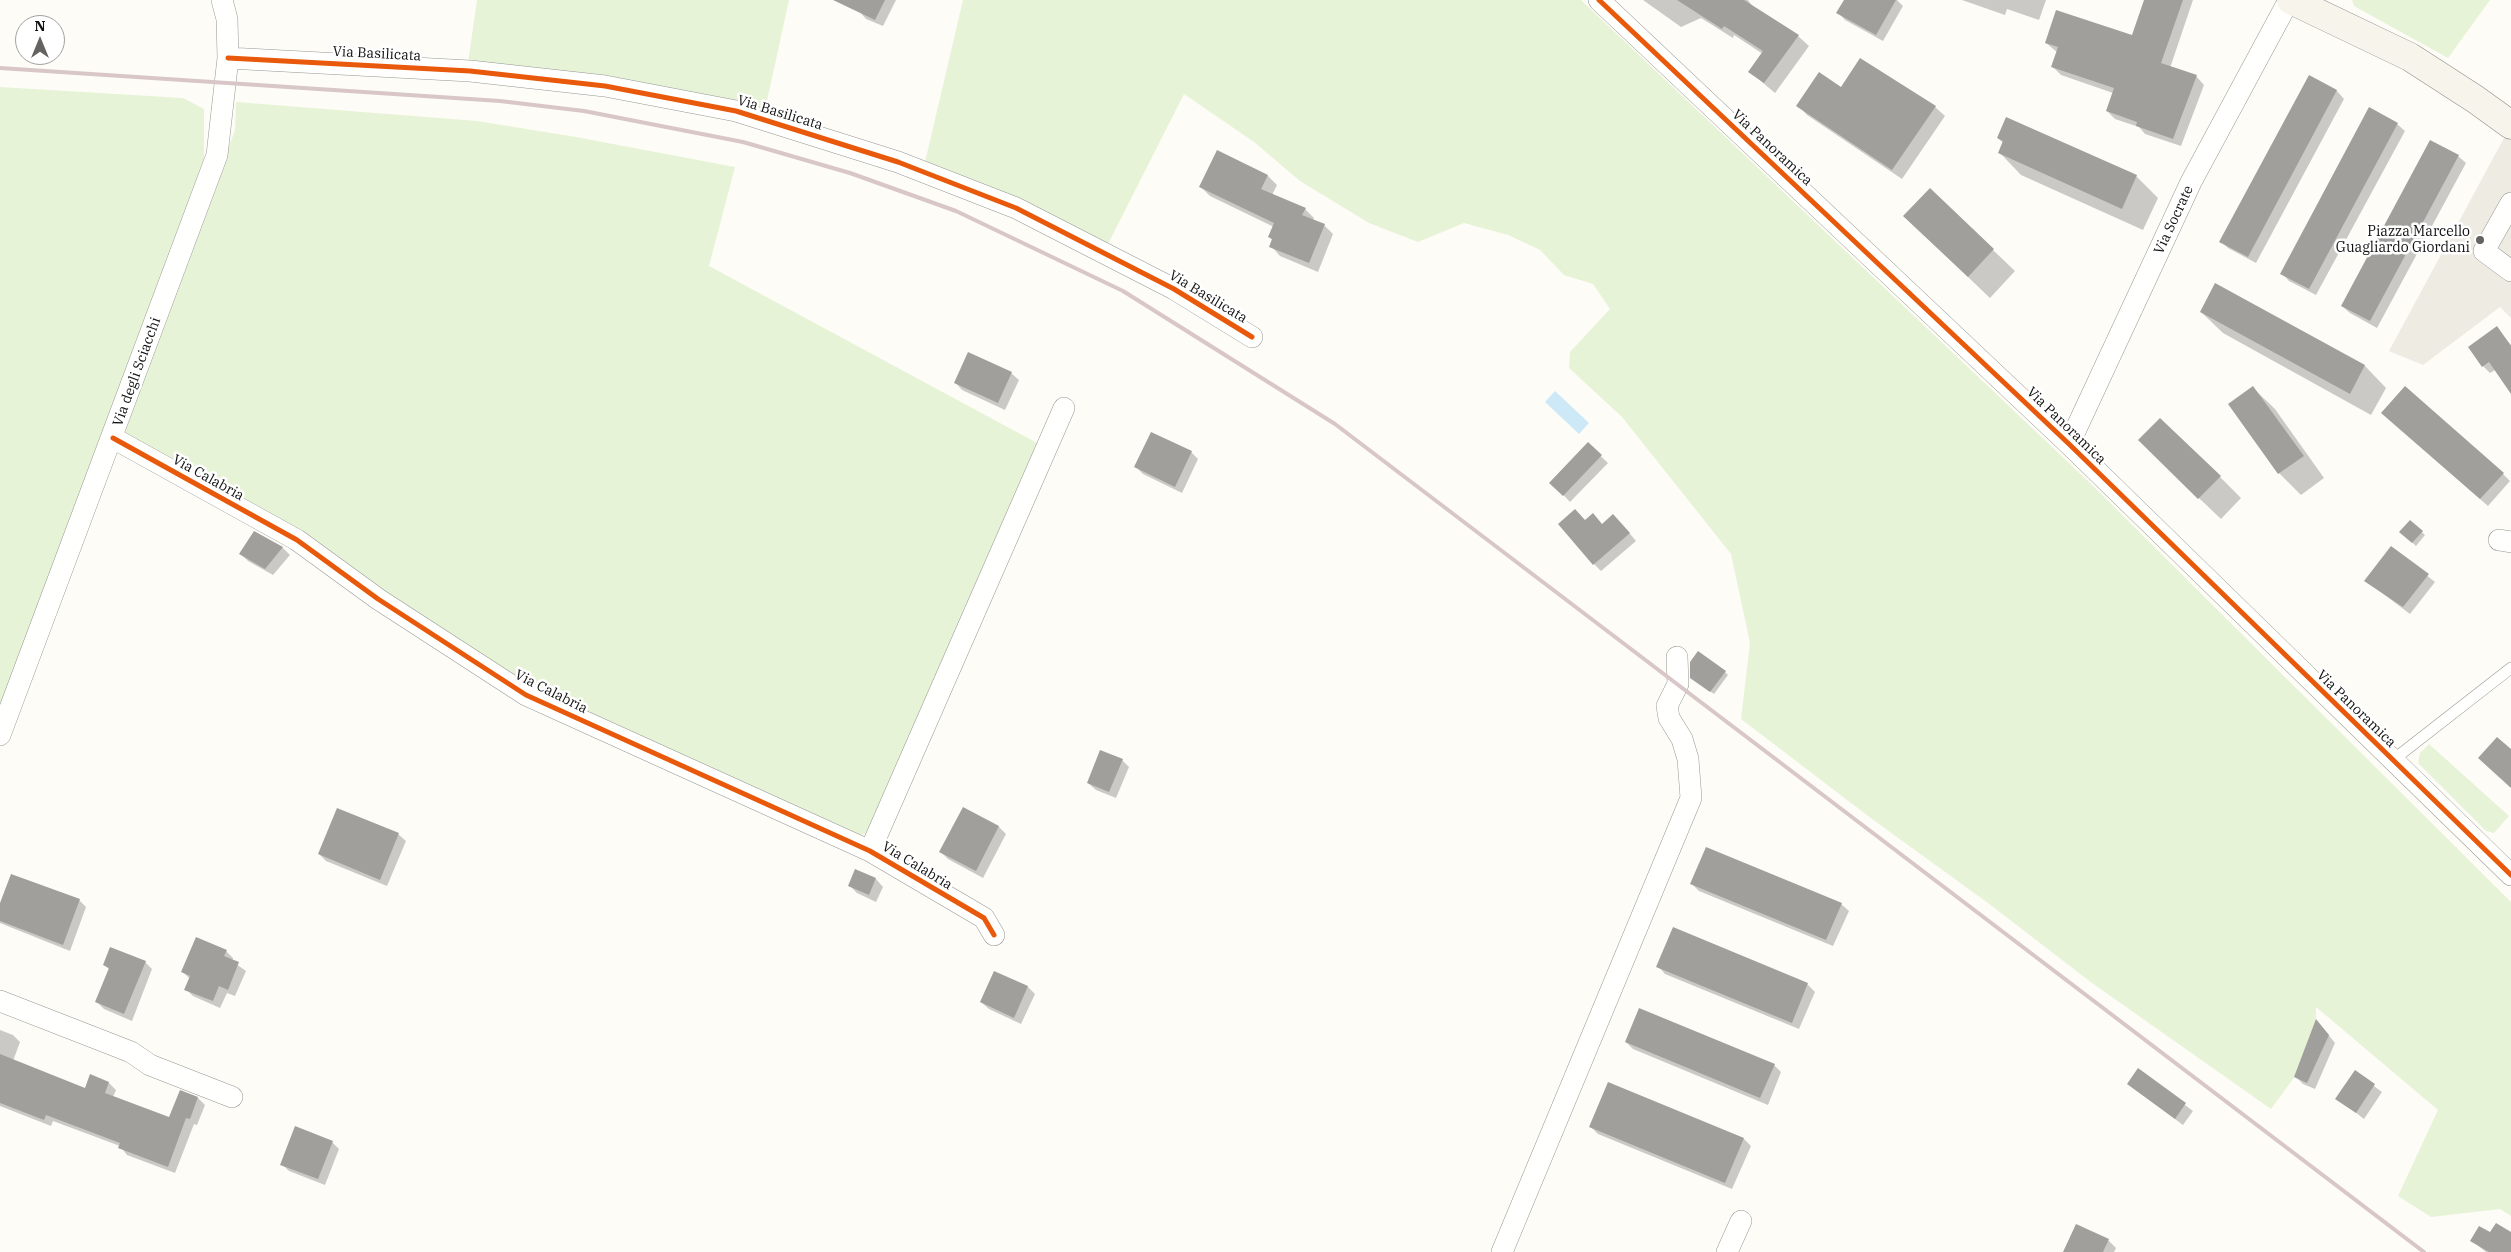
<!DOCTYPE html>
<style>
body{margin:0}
#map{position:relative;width:2511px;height:1252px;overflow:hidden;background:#fdfcf7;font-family:"IBM Plex Serif",serif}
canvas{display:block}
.north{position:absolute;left:15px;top:15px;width:50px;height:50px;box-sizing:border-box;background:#fff;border:1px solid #a0a0a0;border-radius:50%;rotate:0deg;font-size:14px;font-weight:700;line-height:20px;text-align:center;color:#111}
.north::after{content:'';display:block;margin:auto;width:18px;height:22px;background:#646362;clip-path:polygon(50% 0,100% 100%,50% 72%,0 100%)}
</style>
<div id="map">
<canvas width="2511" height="1252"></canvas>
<div class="north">N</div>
</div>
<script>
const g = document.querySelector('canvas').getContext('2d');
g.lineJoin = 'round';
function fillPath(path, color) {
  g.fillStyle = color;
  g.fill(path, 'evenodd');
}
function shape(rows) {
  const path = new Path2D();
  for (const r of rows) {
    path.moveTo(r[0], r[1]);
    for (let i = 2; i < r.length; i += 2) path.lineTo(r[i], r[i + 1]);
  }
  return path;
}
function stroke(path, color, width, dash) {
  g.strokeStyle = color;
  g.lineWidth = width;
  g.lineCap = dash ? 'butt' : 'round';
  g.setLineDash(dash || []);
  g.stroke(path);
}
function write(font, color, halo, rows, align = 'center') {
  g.font = font + ' "IBM Plex Serif",serif';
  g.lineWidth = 5;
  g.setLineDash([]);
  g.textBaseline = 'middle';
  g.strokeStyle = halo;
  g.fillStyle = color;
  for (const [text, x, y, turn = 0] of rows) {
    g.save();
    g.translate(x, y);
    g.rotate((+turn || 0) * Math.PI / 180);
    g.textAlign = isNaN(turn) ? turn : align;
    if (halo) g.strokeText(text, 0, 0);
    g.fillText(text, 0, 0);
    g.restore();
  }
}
fillPath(shape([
 [477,0,789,0,765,110,468,63],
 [963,0,1581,0,2089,482,2511,902,2511,1216,2500,1209,2431,1217,2398,1196,2438,1110,2316,1007,2316,1019,2301,1068,2271,1109,2092,983,1988,903,1872,819,1741,719,1750,643,1731,554,1622,417,1569,368,1570,352,1610,309,1593,284,1564,275,1540,250,1508,235,1464,223,1418,242,1369,223,1300,181,1254,142,1184,94,1107,246,925,162],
 [2352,0,2490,0,2448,58,2354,6],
 [0,87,183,98,204,109,204,160,0,708],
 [236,102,477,121,576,137,735,167,709,266,1037,443,1011,509,870,832,855,837,536,693,124,434,235,130],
 [2429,744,2509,816,2494,833,2486,831,2418,763,2420,753]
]), '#e7f3d7');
fillPath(shape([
 [2511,125,2511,318,2500,307,2423,365,2389,351]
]), '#edebe2');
fillPath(shape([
 [1555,391,1589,423,1579,434,1545,402]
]), '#cde8f7');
fillPath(shape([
 [865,0,896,0,883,26,866,19,859,11],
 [1643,0,1748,0,1753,7,1798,36,1809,46,1775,93,1750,72,1763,54,1734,35,1733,38,1701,18,1681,27],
 [1845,0,1897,0,1903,6,1883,41,1845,20,1838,12],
 [1962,0,2046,0,2039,20,2007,9,2005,15],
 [2145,0,2193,0,2170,68,2196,76,2204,85,2181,146,2145,134,2139,127,2115,119,2107,111,2113,93,2061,75,2053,67,2057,52,2046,43,2133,36],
 [2309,77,2337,91,2344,99,2256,263,2228,248,2221,241],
 [1841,88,1935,107,1945,116,1902,179,1807,115,1798,105],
 [2397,124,2405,131,2316,295,2289,281,2282,273],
 [1998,138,2136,176,2158,198,2143,230,2021,175,2000,153,2004,144],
 [1218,152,1268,176,1277,185,1272,195,1305,209,1314,218,1313,221,1324,225,1333,234,1318,272,1280,256,1271,246,1273,241,1270,237,1274,227,1210,196,1200,186],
 [2458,156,2466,163,2377,328,2350,313,2342,306],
 [1930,190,2015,271,1990,298,1926,237],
 [2216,285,2365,366,2386,388,2371,415,2223,333,2201,312],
 [2497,328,2511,345,2511,390,2495,370,2490,373,2483,366],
 [1011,373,1019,380,1005,410,962,390,955,382],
 [2253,388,2275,409,2324,478,2301,495,2279,473,2230,405],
 [2390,420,2503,474,2510,481,2488,506],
 [1588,444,1608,463,1570,502,1551,482],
 [1191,452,1198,459,1182,493,1143,474,1136,467],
 [2161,462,2220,477,2241,498,2221,519],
 [2410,521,2425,535,2416,546,2401,532],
 [1585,522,1602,525,1621,523,1636,541,1601,571,1594,564],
 [255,532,283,548,290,555,273,575,248,561,241,554],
 [2391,547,2435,582,2410,614,2366,581],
 [1725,672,1728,675,1714,694,1697,682],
 [1122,760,1129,767,1116,798,1096,790,1088,783],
 [963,809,999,827,1006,834,983,878,948,859,941,852],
 [398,834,406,841,387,886,326,861,319,854],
 [856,871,876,879,883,887,876,902,857,893,850,886],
 [1692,884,1841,904,1849,911,1833,946,1699,891],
 [79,900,86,907,70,951,0,923,0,907],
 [226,951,233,958,232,961,246,971,235,996,227,993,220,1008,193,996,186,989,190,979,183,972],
 [145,962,152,969,132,1021,104,1009,97,1002,110,970,104,965],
 [1658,966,1807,984,1815,992,1799,1029,1665,974],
 [995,972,1028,987,1035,994,1021,1024,989,1009,981,1002],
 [2323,1028,2335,1043,2315,1089,2303,1084,2296,1077],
 [0,1030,13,1035,20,1042,13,1061,85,1089,90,1076,109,1083,116,1090,113,1097,170,1119,180,1092,198,1098,205,1105,197,1125,194,1124,175,1173,127,1155,120,1146,53,1121,51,1126,0,1106],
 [1626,1042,1774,1065,1781,1072,1768,1105,1633,1049],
 [2138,1070,2193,1111,2183,1125,2128,1084],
 [2355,1072,2382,1092,2364,1119,2337,1098],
 [1591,1127,1744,1139,1751,1146,1732,1189,1598,1134],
 [332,1142,339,1149,325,1185,289,1171,282,1164],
 [2077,1225,2108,1240,2116,1248,2114,1252,2064,1252],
 [2511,1234,2511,1252,2486,1252,2472,1241]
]), '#0003');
fillPath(shape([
 [833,0,885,0,875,20],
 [1677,0,1744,0,1799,35,1764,83,1748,72,1763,51,1724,26,1722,29],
 [1844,0,1896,0,1876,35,1836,13],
 [2144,0,2183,0,2161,63,2197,75,2173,139,2136,126,2137,122,2106,111,2114,88,2051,67,2058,47,2045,43,2056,10,2132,35],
 [1860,58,1936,106,1892,170,1796,106,1819,72,1841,87],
 [2309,75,2337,90,2248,257,2219,242],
 [2369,107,2398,123,2309,289,2280,274],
 [2006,117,2137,175,2122,209,1998,153,2003,141,1997,138],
 [2430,140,2459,155,2370,321,2341,306],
 [1217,150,1268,175,1261,189,1306,208,1302,215,1325,224,1309,263,1269,247,1272,239,1268,237,1274,223,1199,187],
 [1930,188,1994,249,1968,277,1903,216],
 [2215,283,2365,365,2350,394,2200,312],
 [2497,326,2511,346,2511,394,2489,362,2482,367,2468,347],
 [968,352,1012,372,998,403,954,383],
 [2253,386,2304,456,2278,474,2228,404],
 [2405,386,2504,473,2480,499,2381,413],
 [2160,418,2221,476,2198,499,2138,440],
 [1151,432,1192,451,1175,487,1134,467],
 [1588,442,1602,455,1563,496,1549,483],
 [1575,509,1585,520,1593,513,1602,524,1613,514,1630,533,1593,565,1558,524],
 [2410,520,2423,531,2412,543,2399,532],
 [254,531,283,547,265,569,239,554],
 [2391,546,2429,574,2403,607,2364,581],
 [1698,651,1726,671,1710,692,1690,678,1690,662],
 [2497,737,2511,749,2511,788,2478,758],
 [1100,750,1123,759,1109,792,1087,783],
 [963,807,999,826,976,871,939,852],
 [337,808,399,833,380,880,318,854],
 [1706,847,1842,903,1826,940,1690,884],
 [855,869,876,878,869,895,848,886],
 [11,874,80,899,63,945,0,921,0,903],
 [1673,927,1808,983,1792,1023,1656,967],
 [196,937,227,950,224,956,239,962,228,990,219,986,213,1001,184,990,190,976,181,972],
 [110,947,146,961,124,1014,95,1002,109,968,103,965],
 [994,971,1028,986,1014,1018,980,1002],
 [1639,1008,1775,1064,1760,1098,1625,1042],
 [2316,1019,2329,1035,2307,1083,2294,1077],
 [0,1054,85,1088,90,1074,109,1082,105,1093,169,1117,180,1090,198,1097,190,1119,186,1118,168,1167,118,1148,120,1143,46,1115,44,1120,0,1103],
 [2138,1068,2186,1103,2175,1119,2127,1084],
 [2355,1070,2375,1084,2356,1113,2335,1099],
 [1608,1082,1744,1138,1725,1183,1589,1127],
 [295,1126,333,1141,318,1179,280,1165],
 [2496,1223,2511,1232,2511,1252,2489,1252,2470,1241,2479,1226,2490,1232],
 [2076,1224,2109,1239,2103,1252,2063,1252]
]), '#a19f9c');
const service = shape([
 [2393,760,2511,668]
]);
const minor = shape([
 [1599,0,2069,444,2511,875],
 [228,58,470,71,605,86,736,111,898,162,1016,208,1174,289,1252,337],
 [2511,203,2484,251,2511,271],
 [113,438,297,540,378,599,526,695,870,851,984,918,994,935],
 [2069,444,2191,182,2289,0],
 [2499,540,2511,542],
 [0,735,217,155,228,58,227,19,222,0],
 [870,851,1064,408],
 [0,1001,131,1052,150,1065,232,1097],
 [1502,1252,1691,798,1688,759,1682,739,1669,718,1667,706,1678,684,1677,657],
 [1727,1252,1741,1221]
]);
const secondary = shape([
 [2291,0,2410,57,2475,99,2511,125]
]);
stroke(service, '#979795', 12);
stroke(minor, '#979795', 22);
stroke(secondary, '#8e8d8b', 29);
stroke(service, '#fffffe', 11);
stroke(minor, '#fffffe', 21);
stroke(secondary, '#f6f4eb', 28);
stroke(shape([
 [0,68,500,101,584,111,743,142,850,173,956,211,1123,291,1335,424,2424,1252]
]), '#d9c6c7', 4);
stroke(shape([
 [1599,0,2069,444,2511,875],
 [228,58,470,71,605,86,736,111,898,162,1016,208,1174,289,1252,337],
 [113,438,297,540,378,599,526,695,870,851,984,918,994,935]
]), '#e8590c', 5);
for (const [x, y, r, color] of [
 [2480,240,5,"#646362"]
]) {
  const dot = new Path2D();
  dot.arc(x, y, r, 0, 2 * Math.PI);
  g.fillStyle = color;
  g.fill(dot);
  stroke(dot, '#fff', 2);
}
write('14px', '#111', '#fff', [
 ["Via Basilicata",377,54,3],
 ["Via Basilicata",780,113,17],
 ["Via Panoramica",1772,148,43],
 ["Via Socrate",2174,220,-65],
 ["Via Basilicata",1208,297,31],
 ["Via degli Sciacchi",137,372,-70],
 ["Via Panoramica",2066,426,44],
 ["Via Calabria",208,478,29],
 ["Via Calabria",551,692,27],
 ["Via Panoramica",2356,709,44],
 ["Via Calabria",917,866,31]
]);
write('14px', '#111', '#fff', [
 ["Piazza Marcello",2470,232],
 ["Guagliardo Giordani",2470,248]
], 'right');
</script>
